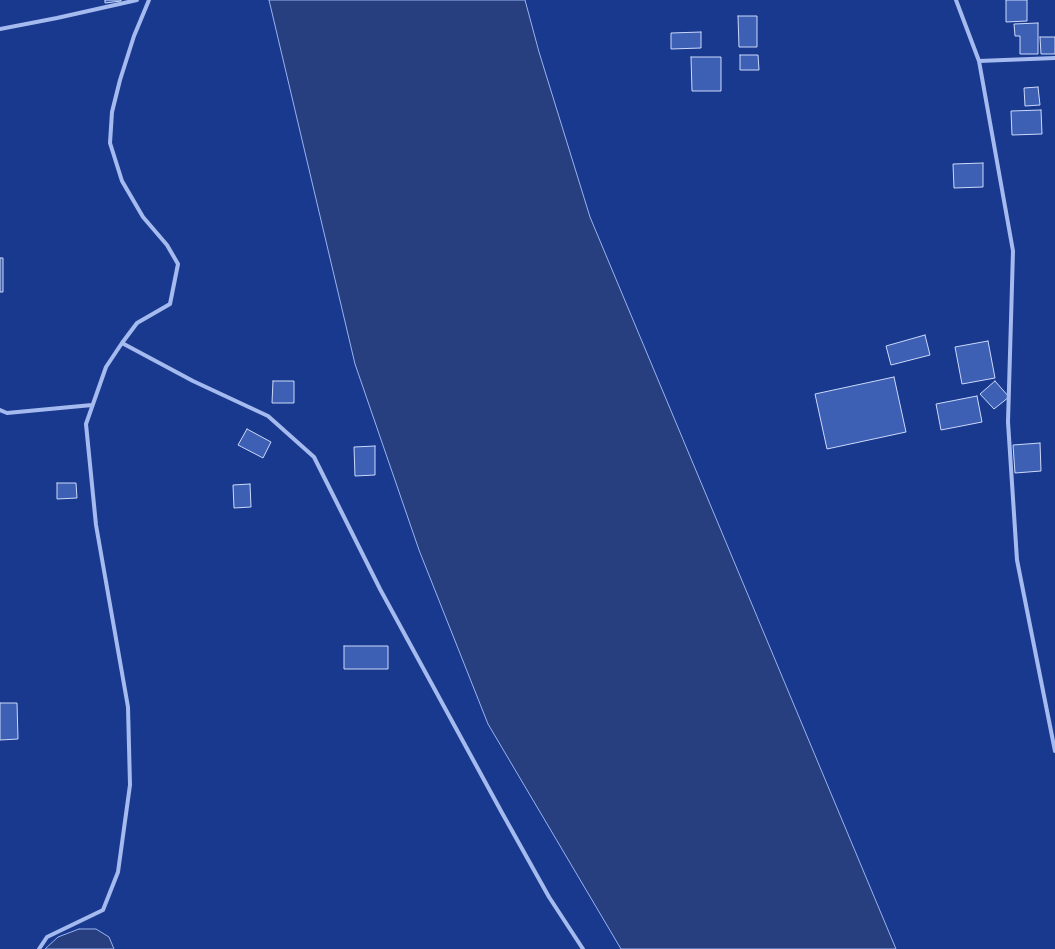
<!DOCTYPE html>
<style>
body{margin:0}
canvas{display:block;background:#19398e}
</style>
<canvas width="1055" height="949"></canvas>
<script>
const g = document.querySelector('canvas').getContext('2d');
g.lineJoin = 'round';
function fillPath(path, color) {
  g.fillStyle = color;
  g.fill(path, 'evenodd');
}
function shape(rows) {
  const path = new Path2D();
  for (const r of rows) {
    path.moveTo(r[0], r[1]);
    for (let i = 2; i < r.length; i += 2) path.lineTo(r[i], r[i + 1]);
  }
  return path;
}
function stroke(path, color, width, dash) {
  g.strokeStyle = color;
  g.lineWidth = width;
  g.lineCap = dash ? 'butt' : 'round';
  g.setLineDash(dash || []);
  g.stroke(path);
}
const water = shape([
 [269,0,525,0,539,52,590,217,896,949,621,949,488,724,419,550,355,364,269,0],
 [79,929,96,929,109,937,114,949,45,949,58,937,79,929]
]);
fillPath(water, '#273f7e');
stroke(water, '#98b3f1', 1);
const building = shape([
 [105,0,121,0,121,1,105,3,105,0],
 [1006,0,1027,0,1027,21,1006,22,1006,0],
 [738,16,757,16,757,47,739,47,738,16],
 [1038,23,1038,54,1020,54,1020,36,1015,36,1014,24,1038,23],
 [701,32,701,48,671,49,671,33,701,32],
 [1040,37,1055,37,1055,54,1041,54,1040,37],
 [740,55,758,55,759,70,740,70,740,55],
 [691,57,721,57,721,91,692,91,691,57],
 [1038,87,1040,105,1025,106,1024,88,1038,87],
 [1041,110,1042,134,1012,135,1011,111,1041,110],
 [983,163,983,187,954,188,953,164,983,163],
 [0,258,3,258,3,292,0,292,0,258],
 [925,335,930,355,891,365,886,346,925,335],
 [988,341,995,378,962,384,955,347,988,341],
 [894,377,906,432,827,449,815,394,894,377],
 [273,381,294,381,294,403,272,403,273,381],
 [995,381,1009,397,994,409,980,394,995,381],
 [977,396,982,422,941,430,936,404,977,396],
 [247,429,271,442,263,458,238,445,247,429],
 [1040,443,1041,471,1015,473,1013,445,1040,443],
 [375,446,375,475,355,476,354,447,375,446],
 [57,483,76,483,77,498,57,499,57,483],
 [250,484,251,507,234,508,233,485,250,484],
 [344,646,388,646,388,669,344,669,344,646],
 [0,703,17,703,18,739,0,740,0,703]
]);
fillPath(building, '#3d60b4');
stroke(building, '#cbd9fa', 1);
stroke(shape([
 [956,0,979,61,1013,251,1008,422,1017,560,1055,751],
 [0,29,57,18,137,0],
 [979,61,1055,58],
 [122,343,193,381,268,416,314,457,380,589,501,811,549,897,583,949],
 [0,410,7,413,92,405],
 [39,949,47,937,103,910,118,872,130,785,128,707,96,525,86,424,106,367,122,343,137,323,170,304,178,264,167,245,143,217,122,181,110,143,112,112,120,80,134,36,149,0]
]), '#a5bbef', 4);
</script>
